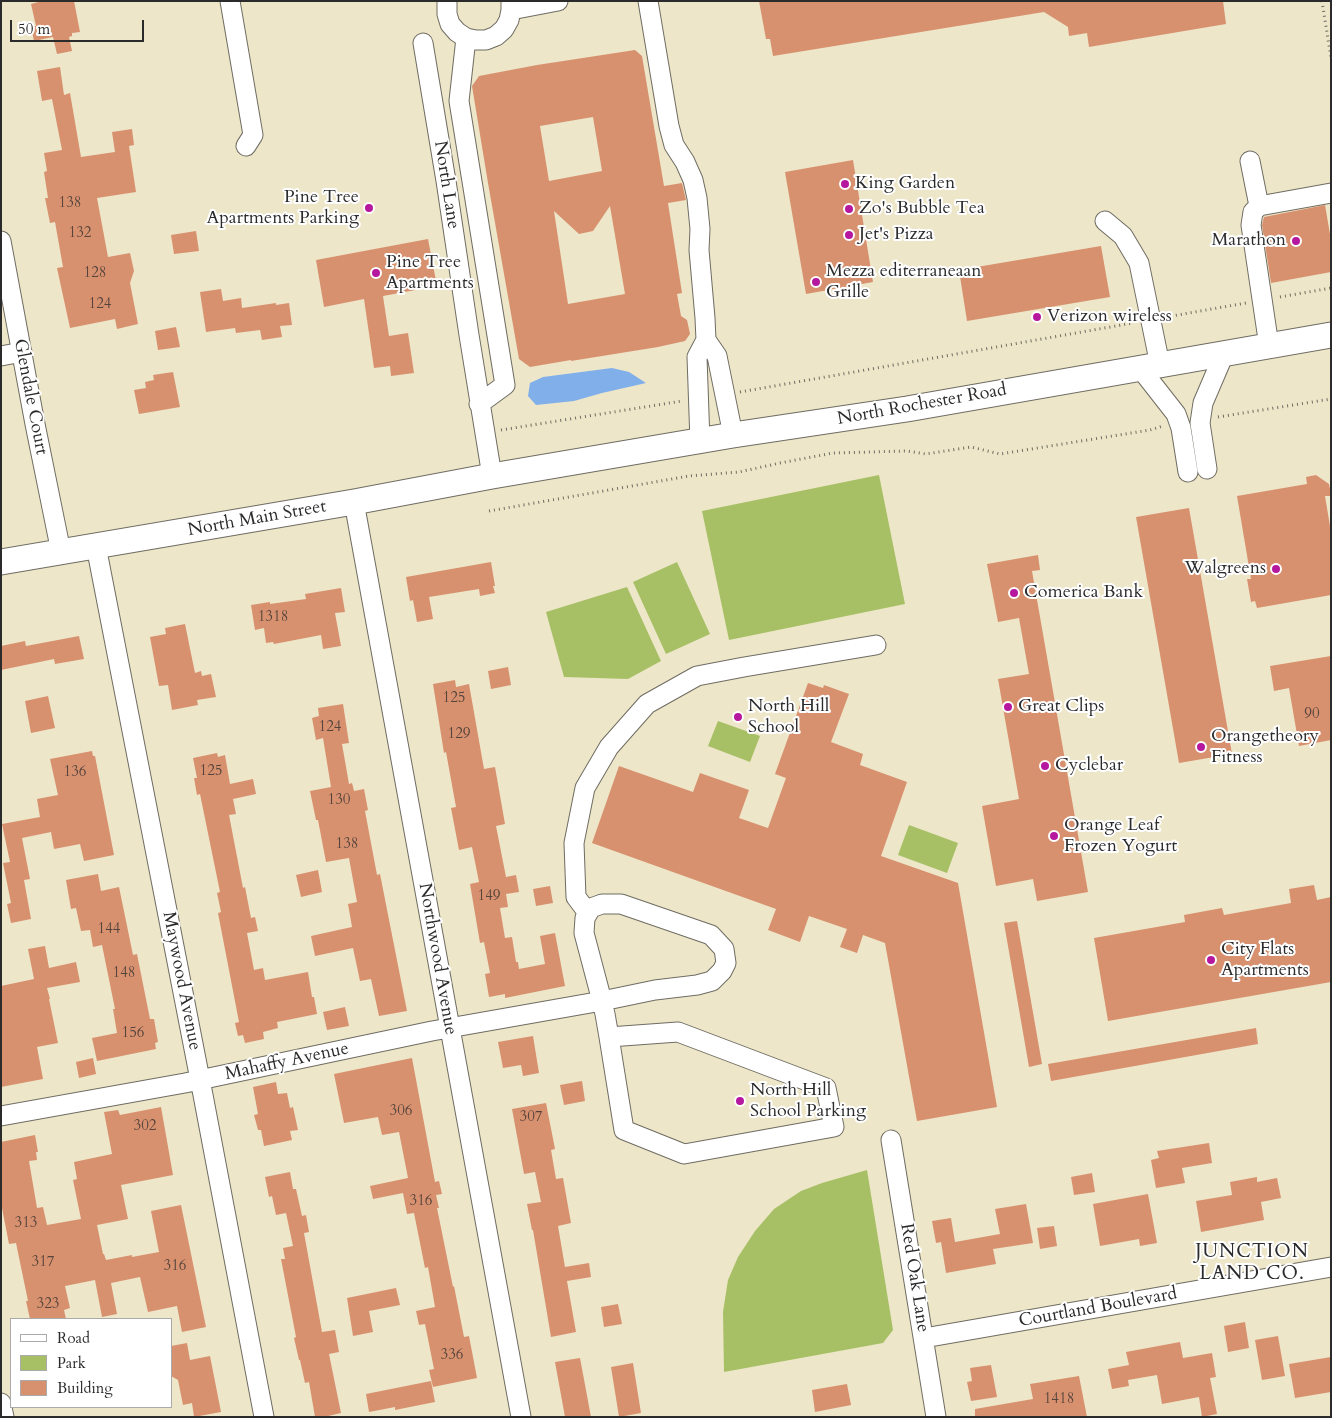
<!DOCTYPE html>
<style>
body{margin:0}
#map{position:relative;width:1332px;height:1418px;overflow:hidden;background:#ede6c9;font-family:Cardo,serif}
canvas{display:block}
.frame{position:absolute;inset:0;border:2px solid #2b2b2b;pointer-events:none}
.legend{position:absolute;left:10px;top:1318px;width:162px;height:90px;box-sizing:border-box;background:#fff;border:1px solid #aaa;margin:0;padding:6px 9px;list-style:none;font-size:15px;color:#2b2b2b}
.legend li{display:flex;align-items:center;gap:10px;height:25px}
.legend b{width:25px;border:1px solid #aaa}
.scale{position:absolute;left:10px;top:20px;width:134px;height:22px;box-sizing:border-box;border:2px solid #2b2b2b;border-top:0;padding-left:6px;font-size:15px;line-height:18px;white-space:nowrap;color:#2b2b2b;-webkit-text-stroke:4px #fff;paint-order:stroke}
</style>
<div id="map">
<canvas width="1332" height="1418"></canvas>
<div class="frame"></div>
<ul class="legend">
<li><b style="height:6px;background:#fff"></b>Road</li>
<li><b style="height:14px;background:#a8c065"></b>Park</li>
<li><b style="height:14px;background:#d8916f"></b>Building</li>
</ul>
<div class="scale">50 m</div>
</div>
<script>
const g = document.querySelector('canvas').getContext('2d');
g.lineJoin = 'round';
function fillPath(path, color) {
  g.fillStyle = color;
  g.fill(path, 'evenodd');
}
function shape(rows) {
  const path = new Path2D();
  for (const r of rows) {
    path.moveTo(r[0], r[1]);
    for (let i = 2; i < r.length; i += 2) path.lineTo(r[i], r[i + 1]);
  }
  return path;
}
function stroke(path, color, width, dash) {
  g.strokeStyle = color;
  g.lineWidth = width;
  g.lineCap = dash ? 'butt' : 'round';
  g.setLineDash(dash || []);
  g.stroke(path);
}
function write(font, color, halo, rows, align = 'center') {
  g.font = font + ' Cardo,serif';
  g.lineWidth = 4;
  g.setLineDash([]);
  g.textBaseline = 'middle';
  g.strokeStyle = halo;
  g.fillStyle = color;
  for (const [text, x, y, turn = 0] of rows) {
    g.save();
    g.translate(x, y);
    g.rotate((+turn || 0) * Math.PI / 180);
    g.textAlign = isNaN(turn) ? turn : align;
    if (halo) g.strokeText(text, 0, 0);
    g.fillText(text, 0, 0);
    g.restore();
  }
}
fillPath(shape([
 [879,475,905,604,729,640,702,511],
 [677,562,710,634,666,654,633,582],
 [627,587,661,661,628,679,564,677,546,612],
 [718,721,760,736,750,762,708,746],
 [909,825,958,843,947,873,898,855],
 [867,1170,893,1330,883,1343,724,1372,723,1312,728,1280,738,1257,755,1231,774,1209,801,1191,822,1183]
]), '#a8c065');
fillPath(shape([
 [612,368,629,372,646,383,602,393,574,401,536,405,528,396,530,383,543,377]
]), '#80afea');
fillPath(shape([
 [42,1,74,1,80,32,72,33,72,36,69,37,72,51,57,54,53,37,34,41,31,26,36,26,31,4],
 [759,1,1223,1,1226,24,1089,47,1087,33,1069,36,1068,27,1044,12,773,56,770,39,766,39],
 [635,50,642,56,664,186,682,183,686,200,668,203,682,293,677,294,681,316,687,320,690,334,685,341,658,347,571,361,571,360,530,367,519,359,488,183,472,86,479,76,537,65],
 [593,117,602,171,549,181,540,126],
 [610,206,625,294,568,304,554,211,579,234,593,231],
 [60,67,64,95,70,93,81,157,115,152,112,132,132,129,134,145,129,146,136,192,97,198,108,257,130,253,134,271,130,283,138,324,117,329,115,319,70,328,57,268,63,267,55,222,50,223,45,198,48,198,44,172,47,171,44,153,62,150,52,99,42,101,37,71],
 [853,160,873,282,806,294,785,172],
 [1325,205,1331,240,1331,272,1271,283,1262,225,1264,217],
 [196,231,199,251,174,254,171,235],
 [428,239,437,286,383,296,389,336,408,333,414,373,391,376,390,366,374,368,364,299,324,307,316,260],
 [1101,246,1110,297,967,321,959,270],
 [221,289,223,301,241,298,242,308,276,303,276,305,289,303,292,325,280,326,282,337,262,340,260,330,236,333,235,328,206,332,200,292],
 [176,327,180,347,158,350,155,331],
 [173,372,180,407,139,414,134,390,146,388,145,382,154,380,153,375],
 [1316,475,1329,484,1331,494,1331,496,1325,496,1331,532,1331,595,1257,608,1255,601,1251,602,1247,579,1251,579,1237,496,1307,484,1306,477],
 [1189,508,1232,754,1179,763,1136,517],
 [1038,555,1040,570,1032,571,1088,892,1037,901,1033,879,996,886,982,806,1019,799,998,679,1029,674,1019,618,998,622,987,564],
 [491,562,495,586,493,586,495,593,480,596,479,589,429,597,433,619,417,622,413,600,410,601,406,577],
 [341,588,345,612,335,613,341,646,323,649,321,635,274,644,273,642,266,643,264,628,255,630,251,605,270,602,270,604,306,599,305,594],
 [185,624,195,673,201,671,202,676,211,674,216,697,197,700,198,705,172,710,168,685,159,686,150,637,166,634,165,628],
 [79,636,84,659,55,664,54,659,1,670,1,646,25,641,26,646],
 [1331,656,1331,740,1299,746,1289,688,1274,691,1270,666],
 [508,667,511,685,491,689,488,671],
 [455,680,456,687,469,684,484,769,495,767,505,824,496,826,506,877,516,875,519,892,506,894,508,907,500,908,505,938,512,937,516,962,518,962,519,969,545,964,540,936,555,933,565,986,505,998,505,994,489,997,485,974,490,973,484,942,480,943,470,884,479,882,472,847,459,850,451,808,456,807,446,752,444,753,433,684],
 [808,683,823,688,824,685,849,694,831,742,863,754,860,765,907,782,881,856,958,883,997,1107,917,1121,885,943,863,935,857,953,840,947,847,929,809,916,800,942,768,930,776,909,592,843,619,766,693,792,700,773,749,790,739,818,768,828,786,778,775,774],
 [48,696,55,728,31,733,25,701],
 [343,704,349,743,342,744,349,784,352,783,354,791,364,789,368,810,365,811,377,875,380,874,407,1011,379,1016,371,979,360,981,353,948,315,956,311,936,352,927,348,904,357,902,349,858,326,862,318,820,316,820,310,791,331,787,323,738,316,740,312,718,319,716,318,708],
 [92,751,93,756,95,756,114,855,84,861,80,844,54,849,51,832,22,838,30,879,24,880,31,919,11,923,7,904,11,903,3,863,10,862,2,824,40,817,37,799,58,795,50,759],
 [217,753,218,757,225,755,230,784,253,779,256,794,233,799,236,814,229,815,243,888,245,887,251,918,255,917,258,931,247,933,254,970,263,968,265,980,308,972,312,997,314,997,317,1014,277,1022,278,1028,263,1032,264,1039,245,1043,243,1035,238,1036,235,1023,239,1022,218,913,221,912,217,893,220,892,200,794,197,795,194,778,197,778,193,758],
 [318,870,322,892,301,897,296,875],
 [98,874,101,891,119,887,133,955,137,954,150,1019,154,1019,158,1042,155,1043,156,1049,97,1061,92,1038,117,1033,113,1009,115,1009,102,945,93,947,90,930,81,931,76,908,71,909,66,880],
 [1314,885,1317,900,1331,897,1331,982,1108,1021,1094,938,1185,922,1184,915,1222,908,1224,915,1291,903,1289,889],
 [550,886,553,903,536,906,533,889],
 [1017,921,1042,1064,1029,1067,1004,923],
 [45,946,49,968,76,962,80,982,47,988,50,999,49,999,58,1043,37,1047,43,1079,1,1087,1,986,34,979,28,949],
 [345,1007,349,1026,327,1030,323,1012],
 [1256,1028,1258,1044,1051,1081,1048,1064],
 [533,1036,539,1073,523,1076,521,1065,503,1068,498,1042],
 [93,1058,96,1074,79,1078,76,1062],
 [412,1058,435,1182,439,1181,442,1194,436,1195,439,1208,437,1208,453,1287,454,1286,464,1337,469,1336,477,1378,433,1387,429,1370,434,1369,425,1324,419,1325,416,1311,435,1307,428,1267,425,1268,414,1213,407,1214,403,1193,373,1199,370,1186,408,1178,399,1132,382,1135,378,1117,344,1123,334,1074],
 [582,1081,585,1101,564,1105,560,1085],
 [276,1082,278,1094,287,1093,290,1108,293,1107,298,1130,290,1131,292,1140,264,1146,261,1130,258,1130,254,1115,258,1114,253,1087],
 [546,1103,555,1149,551,1150,556,1179,563,1178,571,1223,558,1226,565,1267,589,1263,591,1277,567,1281,576,1332,551,1337,533,1230,532,1230,527,1204,541,1202,535,1172,524,1174,512,1109],
 [161,1107,173,1175,121,1185,128,1219,97,1225,103,1254,104,1254,106,1260,132,1255,132,1257,159,1252,151,1211,181,1205,206,1327,182,1332,177,1306,148,1312,140,1277,111,1283,117,1314,102,1317,95,1280,65,1286,70,1308,64,1310,66,1319,30,1319,26,1301,28,1301,16,1243,9,1244,1,1203,1,1142,35,1135,38,1152,36,1152,37,1160,29,1161,37,1208,43,1207,47,1225,81,1219,73,1180,77,1179,74,1162,112,1154,104,1112,118,1110,120,1115],
 [1209,1143,1212,1163,1182,1168,1185,1183,1156,1188,1151,1160,1159,1158,1157,1151],
 [290,1172,293,1189,296,1189,302,1216,306,1215,309,1232,304,1233,322,1332,335,1330,339,1352,329,1354,341,1413,324,1417,315,1417,309,1382,305,1383,300,1360,299,1360,294,1338,296,1337,281,1259,285,1259,283,1248,293,1246,286,1213,276,1215,272,1196,269,1197,265,1177],
 [1092,1173,1095,1192,1074,1195,1071,1177],
 [1257,1177,1257,1182,1277,1178,1281,1198,1261,1202,1264,1220,1201,1232,1196,1201,1232,1195,1230,1182],
 [1148,1194,1157,1243,1140,1246,1139,1239,1100,1246,1093,1204],
 [1026,1204,1033,1243,993,1249,996,1264,946,1273,941,1242,936,1243,932,1221,951,1218,955,1242,1000,1234,995,1209],
 [1054,1226,1057,1246,1040,1249,1037,1228],
 [396,1288,400,1305,369,1311,373,1332,353,1336,347,1298],
 [618,1304,622,1324,604,1327,601,1307],
 [1245,1322,1249,1348,1228,1352,1224,1326],
 [1278,1336,1285,1376,1262,1380,1255,1340],
 [1180,1342,1183,1358,1212,1353,1216,1377,1210,1378,1217,1414,1202,1417,1199,1397,1162,1404,1157,1375,1128,1380,1129,1386,1112,1389,1108,1369,1129,1365,1126,1352],
 [187,1343,190,1360,210,1356,221,1412,194,1417,192,1403,183,1405,178,1380,171,1376,171,1346],
 [1331,1357,1331,1392,1295,1398,1289,1364],
 [580,1358,591,1417,565,1417,555,1362],
 [633,1363,641,1413,619,1417,611,1367],
 [991,1365,997,1397,971,1401,967,1382,972,1381,970,1368],
 [1079,1376,1087,1417,975,1417,975,1409,1033,1399,1030,1384],
 [431,1381,435,1402,395,1410,395,1407,369,1412,366,1394],
 [847,1384,851,1405,815,1412,812,1390]
]), '#d8916f');
const minor = shape([
 [230,1,253,135,246,146],
 [447,1,447,14,450,24,457,32,466,38,476,40,486,40,496,36,504,29,509,20,511,10,511,1],
 [648,1,669,126,674,145,685,162,693,180,697,198,700,229,699,250,705,318,706,340,697,357,700,442],
 [511,10,558,1],
 [466,38,459,101,505,385,479,404],
 [423,43,446,181,469,335,492,476],
 [1250,161,1259,206],
 [1105,221,1123,236,1139,263,1160,365],
 [1,241,35,424,61,552],
 [706,340,717,356,733,435],
 [1269,346,1251,225,1253,212,1259,206,1331,193],
 [1,356,22,352],
 [1140,368,1176,414,1181,428,1188,472],
 [1207,469,1200,423,1203,403,1224,354],
 [354,502,521,1417],
 [96,546,203,1095,264,1417],
 [602,904,621,904,711,935,724,949,726,963,722,971,712,981,697,985,655,990,602,1001,584,933,585,918,591,908,602,904],
 [588,913,576,897,574,843,585,788,609,747,647,704,697,676,744,667,876,645],
 [1,1116,185,1083,432,1031,602,1001,605,1014,609,1037,624,1130,684,1154,834,1127,826,1088,678,1032,609,1037],
 [891,1140,936,1417],
 [924,1338,1331,1267],
 [1,1403,4,1417]
]);
const major = shape([
 [1,562,354,502,492,476,733,435,907,409,1331,335]
]);
stroke(minor, '#6f6c62', 21);
stroke(major, '#6f6c62', 27);
stroke(shape([
 [1322,1,1331,58],
 [1280,297,1331,288],
 [1166,317,1246,303],
 [740,392,1133,323],
 [1218,417,1331,399],
 [501,430,682,401],
 [489,511,689,476,739,472,780,463,833,453,907,451,926,454,971,447,1000,454,1150,430,1163,426]
]), '#6f6c62', 3, [1, 4]);
stroke(minor, '#fff', 19);
stroke(major, '#fff', 25);
for (const [x, y, r, color] of [
 [845,184,5,"#b5179e"],
 [369,208,5,"#b5179e"],
 [849,209,5,"#b5179e"],
 [849,235,5,"#b5179e"],
 [1296,241,5,"#b5179e"],
 [376,273,5,"#b5179e"],
 [816,282,5,"#b5179e"],
 [1037,317,5,"#b5179e"],
 [1276,569,5,"#b5179e"],
 [1014,593,5,"#b5179e"],
 [1008,707,5,"#b5179e"],
 [738,717,5,"#b5179e"],
 [1201,747,5,"#b5179e"],
 [1045,766,5,"#b5179e"],
 [1054,836,5,"#b5179e"],
 [1211,960,5,"#b5179e"],
 [740,1101,5,"#b5179e"]
]) {
  const dot = new Path2D();
  dot.arc(x, y, r, 0, 2 * Math.PI);
  g.fillStyle = color;
  g.fill(dot);
  stroke(dot, '#fff', 2);
}
write('15px', '#56443c', null, [
 ["138",70,204],
 ["132",80,234],
 ["128",95,274],
 ["124",100,305],
 ["1318",273,618],
 ["125",454,699],
 ["90",1312,715],
 ["124",330,728],
 ["129",459,735],
 ["125",211,772],
 ["136",75,773],
 ["130",339,801],
 ["138",347,845],
 ["149",489,897],
 ["144",109,930],
 ["148",124,974],
 ["156",133,1034],
 ["306",401,1112],
 ["307",531,1118],
 ["302",145,1127],
 ["316",421,1202],
 ["313",26,1224],
 ["317",43,1263],
 ["316",175,1267],
 ["323",48,1305],
 ["336",452,1356],
 ["1418",1059,1400]
]);
write('18px', '#2b2b2b', '#fff', [
 ["King Garden",855,184],
 ["Pine Tree",359,198,"right"],
 ["Apartments Parking",359,219,"right"],
 ["Zo's Bubble Tea",859,209],
 ["Jet's Pizza",859,235],
 ["Marathon",1286,241,"right"],
 ["Pine Tree",386,263],
 ["Apartments",386,284],
 ["Mezza editerraneaan",826,272],
 ["Grille",826,293],
 ["Verizon wireless",1047,317],
 ["Walgreens",1266,569,"right"],
 ["Comerica Bank",1024,593],
 ["North Hill",748,707],
 ["School",748,728],
 ["Great Clips",1018,707],
 ["Orangetheory",1211,737],
 ["Fitness",1211,758],
 ["Cyclebar",1055,766],
 ["Orange Leaf",1064,826],
 ["Frozen Yogurt",1064,847],
 ["City Flats",1221,950],
 ["Apartments",1221,971],
 ["North Hill",750,1091],
 ["School Parking",750,1112]
], 'left');
write('18px', '#2b2b2b', '#fff', [
 ["North Lane",446,185,81],
 ["Glendale Court",30,397,79],
 ["North Rochester Road",922,405,-10],
 ["North Main Street",257,519,-10],
 ["Northwood Avenue",437,959,80],
 ["Maywood Avenue",181,981,79],
 ["Mahaffy Avenue",287,1062,-12],
 ["Red Oak Lane",914,1278,81],
 ["Courtland Boulevard",1098,1308,-10]
]);
g.letterSpacing = '1px';
write('19px', '#2b2b2b', '#fff', [
 ["JUNCTION",1252,1253],
 ["LAND CO.",1252,1275]
]);
g.letterSpacing = '0px';
</script>
